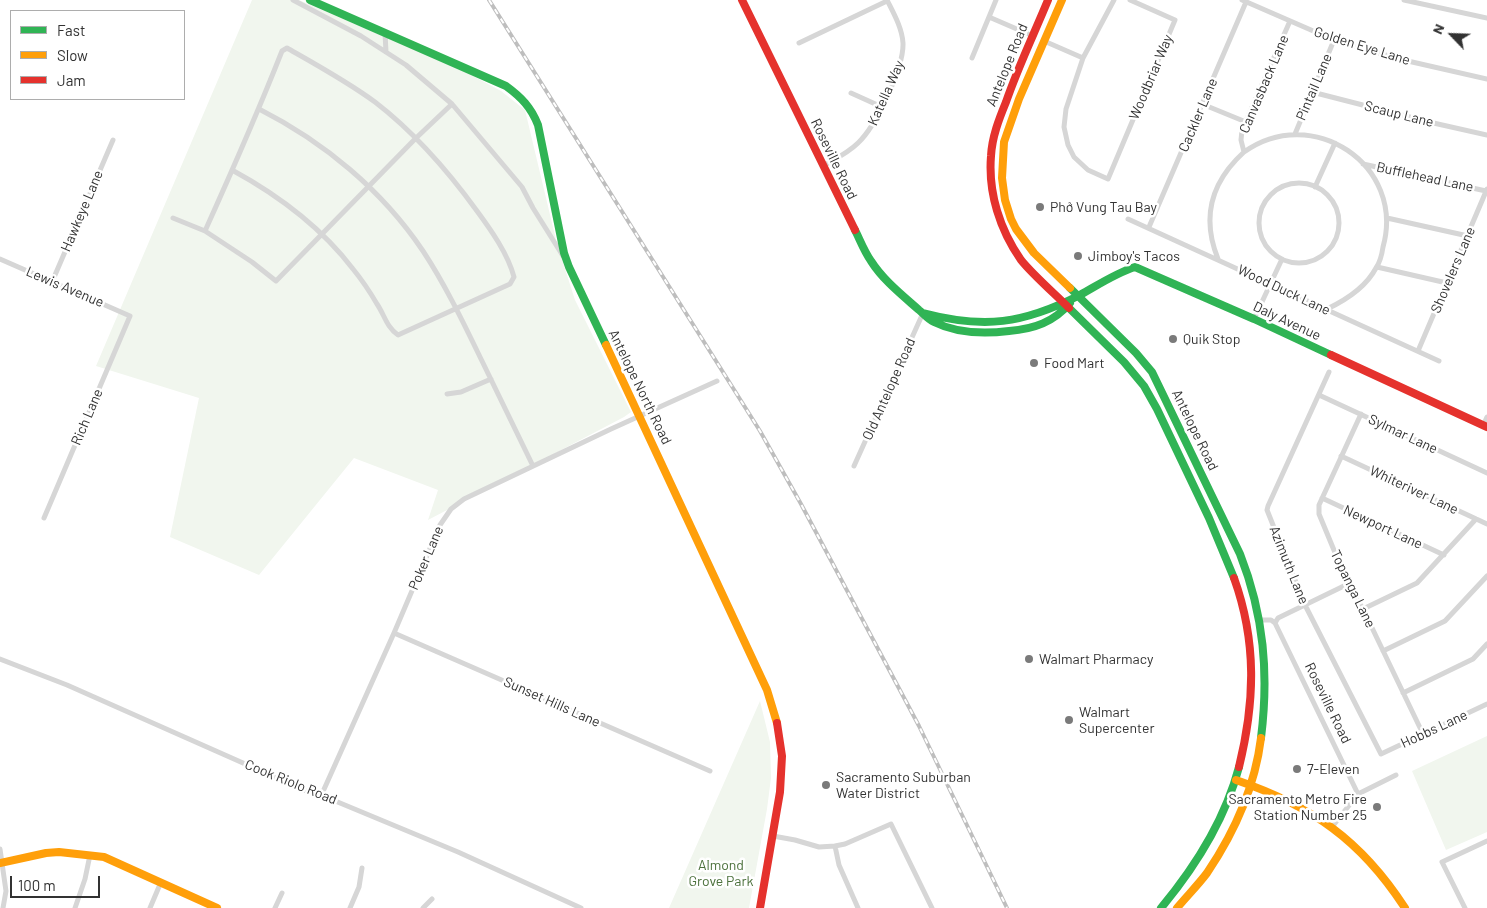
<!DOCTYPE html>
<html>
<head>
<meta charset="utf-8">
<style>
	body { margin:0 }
	#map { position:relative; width:1487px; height:908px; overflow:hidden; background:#fff; font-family:Barlow,sans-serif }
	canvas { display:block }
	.legend { position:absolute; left:10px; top:10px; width:175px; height:90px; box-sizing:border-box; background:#fff; border:1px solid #adadad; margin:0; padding:6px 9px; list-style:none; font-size:15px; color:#323232 }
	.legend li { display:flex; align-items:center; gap:10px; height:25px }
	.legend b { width:25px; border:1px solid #adadad }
	.north { position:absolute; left:1427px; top:10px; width:50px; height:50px; -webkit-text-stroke:4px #fff; paint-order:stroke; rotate:294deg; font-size:14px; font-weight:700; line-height:20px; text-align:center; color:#323232 }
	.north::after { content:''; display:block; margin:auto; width:18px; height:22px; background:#323232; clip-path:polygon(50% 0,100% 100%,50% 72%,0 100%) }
	.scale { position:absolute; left:10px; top:876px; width:90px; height:22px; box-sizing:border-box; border:2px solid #323232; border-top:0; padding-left:6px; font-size:15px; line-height:18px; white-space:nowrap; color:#323232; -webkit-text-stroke:4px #fff; paint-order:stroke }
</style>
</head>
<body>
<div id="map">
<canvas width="1487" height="908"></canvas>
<ul class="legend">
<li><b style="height:6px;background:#30b455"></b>Fast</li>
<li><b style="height:6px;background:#ff9f0a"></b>Slow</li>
<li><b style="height:6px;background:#e5322d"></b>Jam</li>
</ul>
<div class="north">N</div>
<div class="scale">100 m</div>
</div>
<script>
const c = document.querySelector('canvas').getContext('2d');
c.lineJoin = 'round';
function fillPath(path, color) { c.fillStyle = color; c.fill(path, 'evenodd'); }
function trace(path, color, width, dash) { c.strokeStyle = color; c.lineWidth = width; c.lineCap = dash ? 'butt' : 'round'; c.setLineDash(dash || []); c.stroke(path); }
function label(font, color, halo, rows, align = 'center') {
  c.font = font + ' Barlow,sans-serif'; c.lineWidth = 5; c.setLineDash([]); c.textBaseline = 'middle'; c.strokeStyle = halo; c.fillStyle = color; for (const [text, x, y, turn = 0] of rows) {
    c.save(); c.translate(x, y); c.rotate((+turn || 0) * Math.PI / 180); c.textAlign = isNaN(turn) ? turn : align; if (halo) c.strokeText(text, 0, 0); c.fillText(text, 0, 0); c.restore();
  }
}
fillPath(new Path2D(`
	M252,0h47l165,71 37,20 24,19 32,134 18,56 56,112 -7,5 -196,103 10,-30 -84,-32 -95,117 -89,-38 29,-139 -103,-32z
	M760,701l10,41 1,36 -4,31 -18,99h-80z
	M1487,736v96l-41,18 -34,-79z`), '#f1f6ee');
trace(new Path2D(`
	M293,0l68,36 45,29 46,39 70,83 11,21 30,48
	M1114,0l-31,58 -17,51 -2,18 4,18 6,12 14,13 20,9 67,-159 -45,-20
	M1242,0l92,40 65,19 88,20
	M1404,0l83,18
	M989,17l44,19
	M385,33l1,19
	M1044,41l39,17
	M799,43l88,-42
	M972,58l24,-58
	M1312,92l117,30 58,13
	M851,93l31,14
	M1202,104l44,18
	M259,109c65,33 123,81 164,142 23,35 41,73 59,110 17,35 34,70 51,105
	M1295,134l39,-94
	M1244,152c68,-49 162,13 139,95 -1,7 -3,15 -7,21 -10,19 -30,32 -49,41
	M1363,164l123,27
	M823,166c12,-7 25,-13 35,-23 18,-17 46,-76 45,-100 -1,-15 -9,-29 -16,-43
	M1259 223a40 40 0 1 1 80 0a40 40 0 1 1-80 0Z
	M1315,187l20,-44
	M173,218l32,13 47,31 24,19 139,-142 37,-35
	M1387,218l81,18
	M1128,219l311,142
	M1149,227l97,-225
	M205,231c27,-60 53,-119 77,-180l5,-3c30,17 61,34 88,54 39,30 73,69 102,109 14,19 31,43 37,66l-4,7 -112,51c-11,-7 -14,-21 -21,-31 -7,-12 -15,-24 -24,-35 -32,-42 -75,-74 -121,-99
	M0,259l130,57 -86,202
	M1218,259c-17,-42 -7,-77 26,-107l-3,-12 1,-10 48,-109
	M1377,267l70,16
	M52,282l61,-142
	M1254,319l28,-60
	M1418,351l69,-162
	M1329,372l-61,134 -1,4 38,95 76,149 106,-50
	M447,394l14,-2 30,-13
	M1319,395l168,78
	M1361,414l-42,91v9l29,70 15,25 60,125
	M1483,426l4,-9
	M1341,456l146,68
	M854,466l69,-153
	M1322,498l122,57
	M1363,609l54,-26 59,-64
	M1260,620h11l4,3
	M1275,623l83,171
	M1275,623l3,-5 70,-34
	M394,633l316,138
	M1383,651l62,-30 42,-45
	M0,659l67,26 246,109 15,4 130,54 123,56
	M1403,693l70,-34 14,-15
	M321,796l73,-163 46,-108 11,-16 13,-10 147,-70 106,-48
	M1332,827l26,-33 38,-19
	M773,836l22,4 24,7 16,-1 10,-2 46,-20 41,84
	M835,846l4,19 19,43
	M0,849l6,42 -3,17
	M75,908l10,-29 5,-24
	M150,908l11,-26
	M275,908l7,-15
	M350,908l9,-21 3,-19
	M423,908l9,-9
	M1465,908l-23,-46 45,-21`), '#d6d6d6', 5);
trace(new Path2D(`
	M310,0l196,86c15,11 25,21 32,39l26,128 5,14 37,78
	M855,230c5,10 9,21 16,31 12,19 31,34 48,49 5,4 9,9 15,12 22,11 51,12 75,9 25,-2 45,-9 61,-28
	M1070,288l66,65 16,19 88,182c24,61 29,120 21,184
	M1069,308l55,54 20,24 13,23 52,109 25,60
	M923,313c61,16 100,11 157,-18 18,-10 36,-22 55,-28l119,52 77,36
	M1161,908c35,-42 64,-88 78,-141`), '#30b455', 8);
trace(new Path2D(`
	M1062,0l-43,99 -15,43 -2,36 3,22 6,19 5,10 18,24 36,35
	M606,345l161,345 10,33
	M1236,780c76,26 125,60 169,128
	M0,863l46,-10 13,-1 45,5 113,51
	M1177,908c10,-12 21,-23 30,-35 27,-40 48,-87 54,-135`), '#ff9f0a', 8);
trace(new Path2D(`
	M742,0l113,230
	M1048,0c-14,34 -30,67 -42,102 -7,17 -14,35 -15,54 -3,37 9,74 30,104 12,15 34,34 48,48
	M1331,355l156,72
	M1234,578c23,64 21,124 5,189
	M760,908l20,-116 2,-36 -5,-33`), '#e5322d', 8);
const rail = new Path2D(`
	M489,0l271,431 41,73 118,222 88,182`);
trace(rail, '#bebebe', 4);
trace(rail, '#fff', 2, [5.5]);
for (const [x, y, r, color] of [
	[1040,207,5,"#7a7a7a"],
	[1078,256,5,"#7a7a7a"],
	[1173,339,5,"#7a7a7a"],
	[1034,363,5,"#7a7a7a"],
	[1029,659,5,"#7a7a7a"],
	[1069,720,5,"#7a7a7a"],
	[1297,769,5,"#7a7a7a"],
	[826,785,5,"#7a7a7a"],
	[1377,807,5,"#7a7a7a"]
]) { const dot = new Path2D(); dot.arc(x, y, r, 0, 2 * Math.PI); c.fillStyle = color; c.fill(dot); trace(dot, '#fff', 2); }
label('14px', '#323232', '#fff', [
	["Golden Eye Lane",1362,46,17],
	["Antelope Road",1007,65,-68],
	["Woodbriar Way",1151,77,-67],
	["Canvasback Lane",1264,84,-67],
	["Pintail Lane",1314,87,-67],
	["Katella Way",886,93,-66],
	["Scaup Lane",1399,114,14],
	["Cackler Lane",1198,115,-67],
	["Roseville Road",834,159,64],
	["Bufflehead Lane",1425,177,12],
	["Hawkeye Lane",82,211,-67],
	["Shovelers Lane",1453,270,-67],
	["Lewis Avenue",65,287,23],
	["Wood Duck Lane",1284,290,25],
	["Daly Avenue",1287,321,25],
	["Antelope North Road",640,387,64],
	["Old Antelope Road",889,389,-66],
	["Rich Lane",87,417,-67],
	["Antelope Road",1195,430,64],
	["Sylmar Lane",1403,434,25],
	["Whiteriver Lane",1414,490,25],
	["Newport Lane",1383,527,25],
	["Poker Lane",426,558,-67],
	["Azimuth Lane",1289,565,68],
	["Topanga Lane",1353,589,64],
	["Sunset Hills Lane",552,702,24],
	["Roseville Road",1328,703,64],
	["Hobbs Lane",1434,729,-25],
	["Cook Riolo Road",291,782,22]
]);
label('14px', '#323232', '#fff', [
	["Phở Vung Tau Bay",1050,207],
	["Jimboy's Tacos",1088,256],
	["Quik Stop",1183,339],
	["Food Mart",1044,363],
	["Walmart Pharmacy",1039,659],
	["Walmart",1079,712],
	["Supercenter",1079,728],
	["7-Eleven",1307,769],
	["Sacramento Suburban",836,777],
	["Water District",836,793],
	["Sacramento Metro Fire",1367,799,"right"],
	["Station Number 25",1367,815,"right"]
], 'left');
label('14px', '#4c713c', '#fff', [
	["Almond",721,865],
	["Grove Park",721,881]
]);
</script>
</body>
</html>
